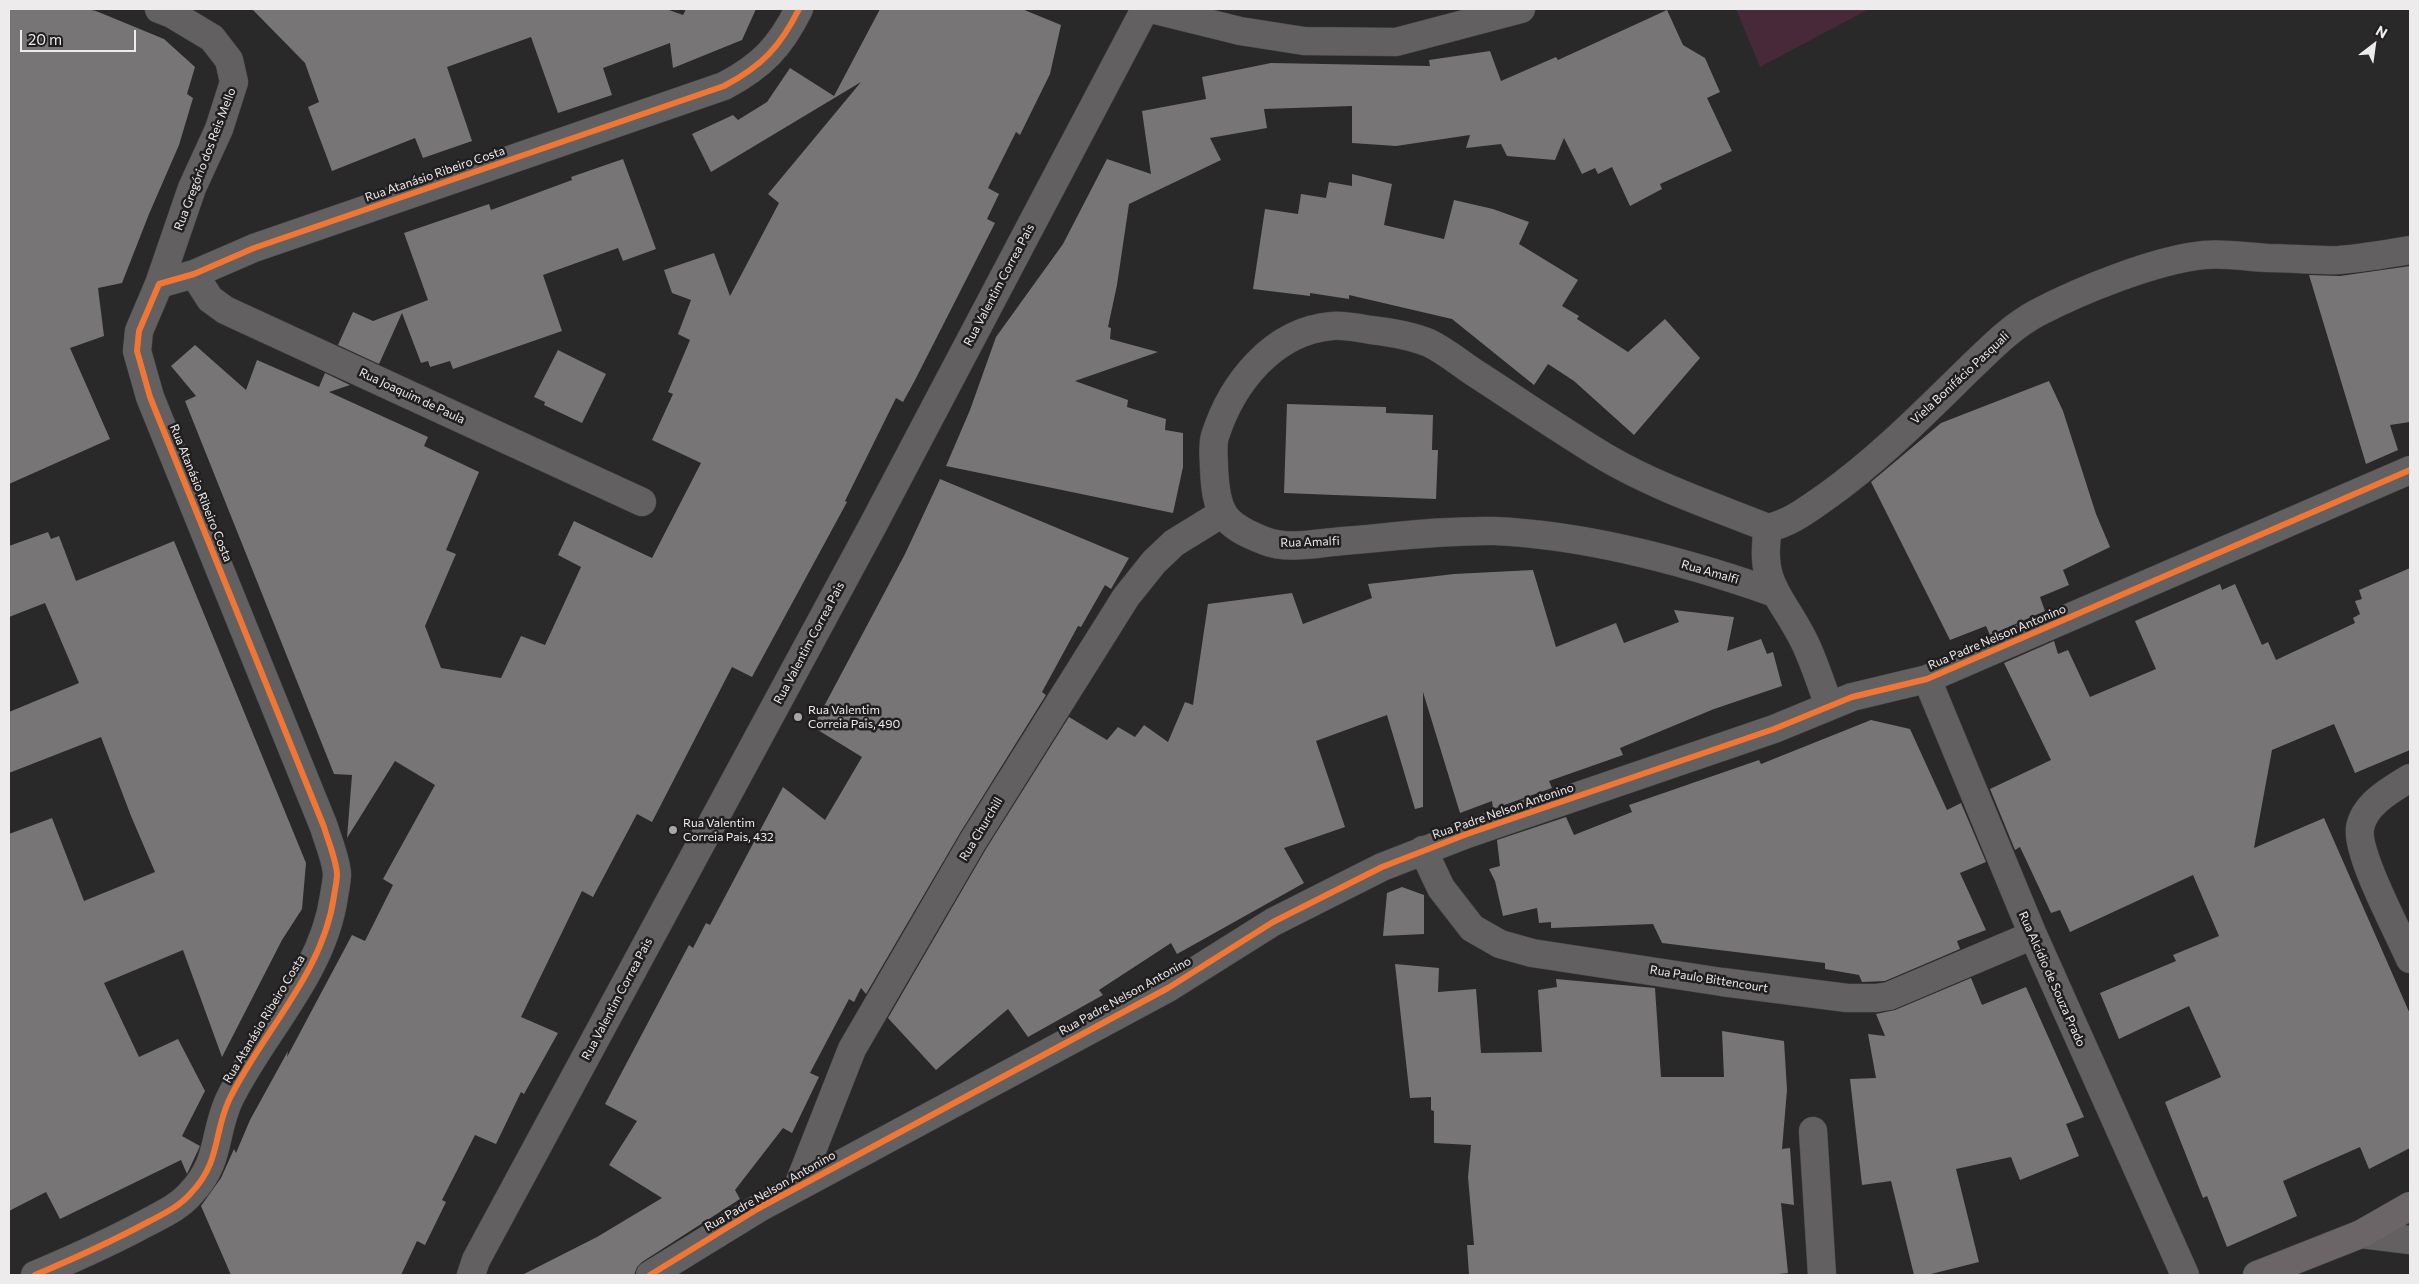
<!DOCTYPE html>
<html>
<head>
<meta charset="utf-8">
<style>
	body { margin:0 }
	#map { position:relative; width:2419px; height:1284px; overflow:hidden; background:#2a2929; font-family:Commissioner,sans-serif }
	canvas { display:block }
	.frame { position:absolute; inset:0; border:10px solid #edebec; pointer-events:none }
	.north { position:absolute; left:2349px; top:20px; width:50px; height:50px; -webkit-text-stroke:4px #211e1f; paint-order:stroke; rotate:30deg; font-size:14px; font-weight:700; line-height:20px; text-align:center; color:#edebec }
	.north::after { content:''; display:block; margin:auto; width:18px; height:22px; background:#edebec; clip-path:polygon(50% 0,100% 100%,50% 72%,0 100%) }
	.scale { position:absolute; left:20px; top:30px; width:116px; height:22px; box-sizing:border-box; border:2px solid #edebec; border-top:0; padding-left:6px; font-size:15px; line-height:18px; white-space:nowrap; color:#edebec; -webkit-text-stroke:4px #211e1f; paint-order:stroke }
</style>
</head>
<body>
<div id="map">
<canvas width="2419" height="1284"></canvas>
<div class="frame"></div>
<div class="north">N</div>
<div class="scale">20 m</div>
</div>
<script>
const c = document.querySelector('canvas').getContext('2d');
c.lineJoin = 'round';
function fillPath(path, color) { c.fillStyle = color; c.fill(path, 'evenodd'); }
function trace(path, color, width, dash) { c.strokeStyle = color; c.lineWidth = width; c.lineCap = dash ? 'butt' : 'round'; c.setLineDash(dash || []); c.stroke(path); }
function label(font, color, halo, rows, align = 'center') {
  c.font = font + ' Commissioner,sans-serif'; c.lineWidth = 5; c.setLineDash([]); c.textBaseline = 'middle'; c.strokeStyle = halo; c.fillStyle = color; for (const [text, x, y, turn = 0] of rows) {
    c.save(); c.translate(x, y); c.rotate((+turn || 0) * Math.PI / 180); c.textAlign = isNaN(turn) ? turn : align; if (halo) c.strokeText(text, 0, 0); c.fillText(text, 0, 0); c.restore();
  }
}
fillPath(new Path2D(`
	M1736,9h133l-109,58z`), '#482939');
fillPath(new Path2D(`
	M9,9h78l9,2 68,28 31,28 -8,27 6,4 -14,47 -30,69 -27,69 -24,5 6,48 -34,12 40,91 -101,45z
	M252,9h414l17,6 3,-6h70l-14,31 -69,28 -3,-25 -67,25 9,27 -54,18 -27,-76 -84,30 25,74 -49,17 -8,-20 -83,33 -24,-64 11,-5 -14,-39z
	M880,9h142l39,16 -11,49 -30,61 -4,-3 -28,56 11,6 -12,25 8,4 -81,159 -11,20 -7,-4 -51,103 2,1 -95,175 -20,-10 -80,155 -15,-8 -44,83 -11,-6 -61,126 37,16 -34,61 -3,-2 -25,52 -21,-9 -33,65 4,2 -21,43 -8,-4 -16,34h-170l-30,-69 20,-28 13,-29 2,4 14,-33 38,-69 -1,6 65,-122 13,6 28,-56 -10,-6 52,-94 -40,-24 -48,77 5,-63 -18,-1 -149,-373 11,-5 -25,-30 24,-21 51,45 11,-30 62,27 6,-14 25,12 -21,7 99,45 -4,9 55,26 -33,78 10,4 -31,72 16,42 60,10 20,-42 24,9 36,-78 -23,-12 16,-34 78,37 49,-95 -49,-23 21,-46 -5,-2 22,-52 -12,-6 13,-34 -19,-7 -8,-23 50,-17 16,43 49,-93 -11,-9 93,-112 -150,90 -19,-38 41,-19 5,5 29,-18 23,-34 44,28z
	M1667,10l16,35 22,13 15,34 -13,6 25,53 -72,33 2,5 -32,17 -18,-39 -14,7 -3,-6 -13,6 -18,-36 -9,22 -48,-4 -6,-12 -35,4 4,-13 -74,11 -44,-3v-37l-88,3 3,19 -57,10 11,22 -92,44 -12,81 -9,42 3,1 -1,11 48,13 -83,29 53,19 -1,7 39,12 -1,11 18,3v34l-10,46 -227,-47 24,-56 26,-73 67,-93 44,-85 44,15 -9,-63 64,-12 -4,-22 69,-14 159,3 -1,-6 61,-9 11,30 55,-24 2,3z
	M623,159l33,90 -33,12 -5,-13 -75,27 19,56 -109,38 -3,-8 -20,6 -2,-6 -7,2 -19,-50 -23,51 -41,-19 15,-33 20,9 55,-21 -24,-67 85,-29 2,6 81,-30 -1,-3z
	M1352,174l40,10 -8,41 60,14 10,-39 39,9 36,13 -10,22 59,36 -16,26 17,10 -2,3 51,33 37,-33 35,39 -66,77 -60,-54 -26,-17 -14,21 -82,-66 -103,-24v4l-39,-6v3l-57,-7 12,-80 33,5 3,-20 25,4 3,-16 23,4z
	M2410,266v156l-20,3 8,25 -32,14 -57,-189 31,1z
	M558,350l48,24 -24,49 -38,-18 1,-3 -11,-5z
	M2049,381l14,30 33,103 14,33 -47,23 6,15 -29,12 5,14 -55,24 -4,-9 -36,14 -79,-158 70,-59z
	M1287,404l99,3v6l47,2 -1,35h6l-2,49 -152,-6z
	M940,479l189,79 -18,31 -6,-4 -24,42 -3,-1 -36,66 4,3 -86,138 -94,161 -5,-6 -7,14 -5,-3 -39,74 9,4 -27,56 -9,-5 -48,62 5,9 -98,63 -5,5 -3,8h-112l75,-38 65,-39 -53,-33 28,-44 -32,-17 84,-159 4,3 13,-25 4,2 73,-138 42,33 37,-63 -49,-30 92,-173z
	M48,532l3,7 8,-3 17,45 98,-40 132,322 -4,46 -20,31 -60,117 -39,-107 -79,33 35,74 39,-18 27,52 -23,45 18,10 -13,28 -6,-14 -121,59 -14,-27 -37,19v-377l43,-16 32,83 71,-29 -24,-56 -30,-79 -92,36v-61l70,-29 -34,-80 -36,14v-71z
	M2410,568v182l-55,23 -21,-49 -62,26 -18,98 70,-30 86,196v134l-41,21 -9,-22 -77,34 14,35 -70,31 -20,-51 -4,2 -38,-96 56,-25 -32,-71 -70,33 -19,-46 76,-32 -3,-6 46,-19 -26,-61 -123,57 -10,-22 -9,3 -31,-66 -5,3 -25,-61 61,-29 -47,-97 50,-22 4,13 10,-4 22,47 66,-28 -21,-48 85,-37 2,6 13,-6 27,61 6,-3 8,18 79,-37 -2,-5 7,-4 -5,-13 7,-2 -3,-9z
	M1533,570l23,77 60,-24 8,20 55,-21 -5,-12 60,7 -7,34 34,-12 6,15 6,-2 9,34 -68,23 -94,39 3,7 -74,26 3,7 -59,21 -1,-8 -32,12 -37,-121v115l-8,2 -28,-94 -71,26 29,86 -61,21 20,35 -127,71 -6,-11 -72,47 4,5 -75,42 -20,-28 -72,61 -48,-52 98,-169 83,-132 38,23 11,-13 17,10 9,-12 24,17 17,-40 8,3 15,-101 84,-11 11,31 69,-26 -4,-14 86,-10z
	M1871,720l39,9 37,81 14,-7 25,59 -26,11 26,57 -29,11 3,8 -75,32 -23,1 -3,-7 -34,-6v-6l-163,-20 -9,-19 -102,4v-6l-12,1 -2,-15 -34,8 -8,-35 -6,-12 11,-3 -3,-26 69,-23 8,18 58,-23 -3,-7 130,-45 2,4z
	M1402,887l22,8v39l-41,2 4,-43z
	M1395,964l44,4 -1,24 38,-3 5,64 61,-1 -4,-62 19,-3 -1,-8 99,9 6,89h63l-2,-46 62,10 3,49 -5,59 8,-1 4,57 -13,-2 7,70 -18,2h-301l-2,-30h7l-6,-68 3,-32 -37,-2v-32l-3,-1v-13l-21,1z
	M1971,978l11,27 44,-18 58,130 -18,7 13,32 -59,24 -9,-23 -55,12 23,93 -52,13h-13l-23,-94 -29,4 -12,-106 26,-1 -8,-44 17,2 -9,-22 19,-4z`), '#777576');
const minor = new Path2D(`
	M159,9l13,5 40,24 17,22 5,22 -15,47 -27,59 -33,96
	M1151,9l89,22 64,10 92,1 125,-33
	M194,274l16,25 15,11 417,192
	M1768,528c-55,-22 -112,-41 -163,-71 -43,-26 -84,-54 -127,-82 -16,-10 -32,-24 -49,-32 -17,-7 -40,-11 -58,-13 -12,-2 -27,-5 -39,-4 -59,5 -100,57 -117,110 -3,10 -1,22 -1,32 2,45 9,57 51,73 22,9 54,2 78,0 50,-4 101,-11 151,-10 93,4 193,31 281,62
	M1768,528c23,-5 40,-19 59,-32 52,-37 98,-84 143,-128 21,-20 41,-41 67,-55 44,-23 118,-53 167,-58 22,-2 42,2 64,3 23,0 48,3 71,2 24,-2 48,-6 71,-10
	M1768,528c-10,59 15,68 38,117 9,20 16,41 23,61
	M1927,679l106,256 152,340
	M2410,778c-18,11 -46,26 -50,50 -4,26 38,103 50,131
	M1423,850l18,38 31,40 28,16 32,9 190,29 125,16h29l13,-2 144,-61
	M1813,1131l9,144
	M798,1186l54,-137 121,-208 153,-244 28,-35 20,-19 47,-29
	M2361,1234l49,6
	M35,1275c38,-16 76,-33 113,-53 15,-8 31,-15 43,-29 30,-32 22,-58 38,-93 33,-68 94,-126 105,-204 1,-7 3,-15 3,-22 -1,-15 -9,-33 -13,-47l-174,-430 -13,-46 2,-20 20,-47 35,-10 60,-26 470,-162c38,-20 56,-39 75,-77
	M471,1275l5,-15 396,-733 273,-518
	M650,1275l109,-67 409,-220 105,-66 109,-55 85,-33 307,-105 78,-32 75,-18 483,-209`);
const major = new Path2D(`
	M2257,1275l104,-41 49,-28`);
trace(minor, '#474546', 29);
trace(major, '#474546', 29);
trace(minor, '#626061', 28);
trace(major, '#6b6568', 28);
trace(new Path2D(`
	M35,1275c38,-16 76,-33 113,-53 15,-8 31,-15 43,-29 30,-32 22,-58 38,-93 33,-68 94,-126 105,-204 1,-7 3,-15 3,-22 -1,-15 -9,-33 -13,-47l-174,-430 -13,-46 2,-20 20,-47 35,-10 60,-26 470,-162c38,-20 56,-39 75,-77
	M650,1275l109,-67 409,-220 105,-66 109,-55 85,-33 307,-105 78,-32 75,-18 483,-209`), '#f07635', 6);
for (const [x, y, r, color] of [
	[798,717,5,"#a9a7a8"],
	[673,830,5,"#a9a7a8"]
]) { const dot = new Path2D(); dot.arc(x, y, r, 0, 2 * Math.PI); c.fillStyle = color; c.fill(dot); trace(dot, '#211e1f', 2); }
label('12px', '#edebec', '#211e1f', [
	["Rua Gregório dos Reis Mello",205,159,-69],
	["Rua Atanásio Ribeiro Costa",435,174,-19],
	["Rua Valentim Correa Pais",999,285,-62],
	["Viela Bonifácio Pasquali",1960,378,-43],
	["Rua Joaquim de Paula",412,396,25],
	["Rua Atanásio Ribeiro Costa",201,493,68],
	["Rua Amalfi",1310,542,-2],
	["Rua Amalfi",1710,572,16],
	["Rua Padre Nelson Antonino",1997,637,-23],
	["Rua Valentim Correa Pais",809,643,-62],
	["Rua Padre Nelson Antonino",1503,811,-19],
	["Rua Churchill",981,829,-59],
	["Rua Paulo Bittencourt",1709,979,9],
	["Rua Alcídio de Souza Prado",2052,979,66],
	["Rua Padre Nelson Antonino",1125,996,-29],
	["Rua Valentim Correa Pais",617,999,-62],
	["Rua Atanásio Ribeiro Costa",264,1019,-59],
	["Rua Padre Nelson Antonino",770,1191,-30]
]);
label('12px', '#edebec', '#211e1f', [
	["Rua Valentim",808,710],
	["Correia Pais, 490",808,724],
	["Rua Valentim",683,823],
	["Correia Pais, 432",683,837]
], 'left');
</script>
</body>
</html>
